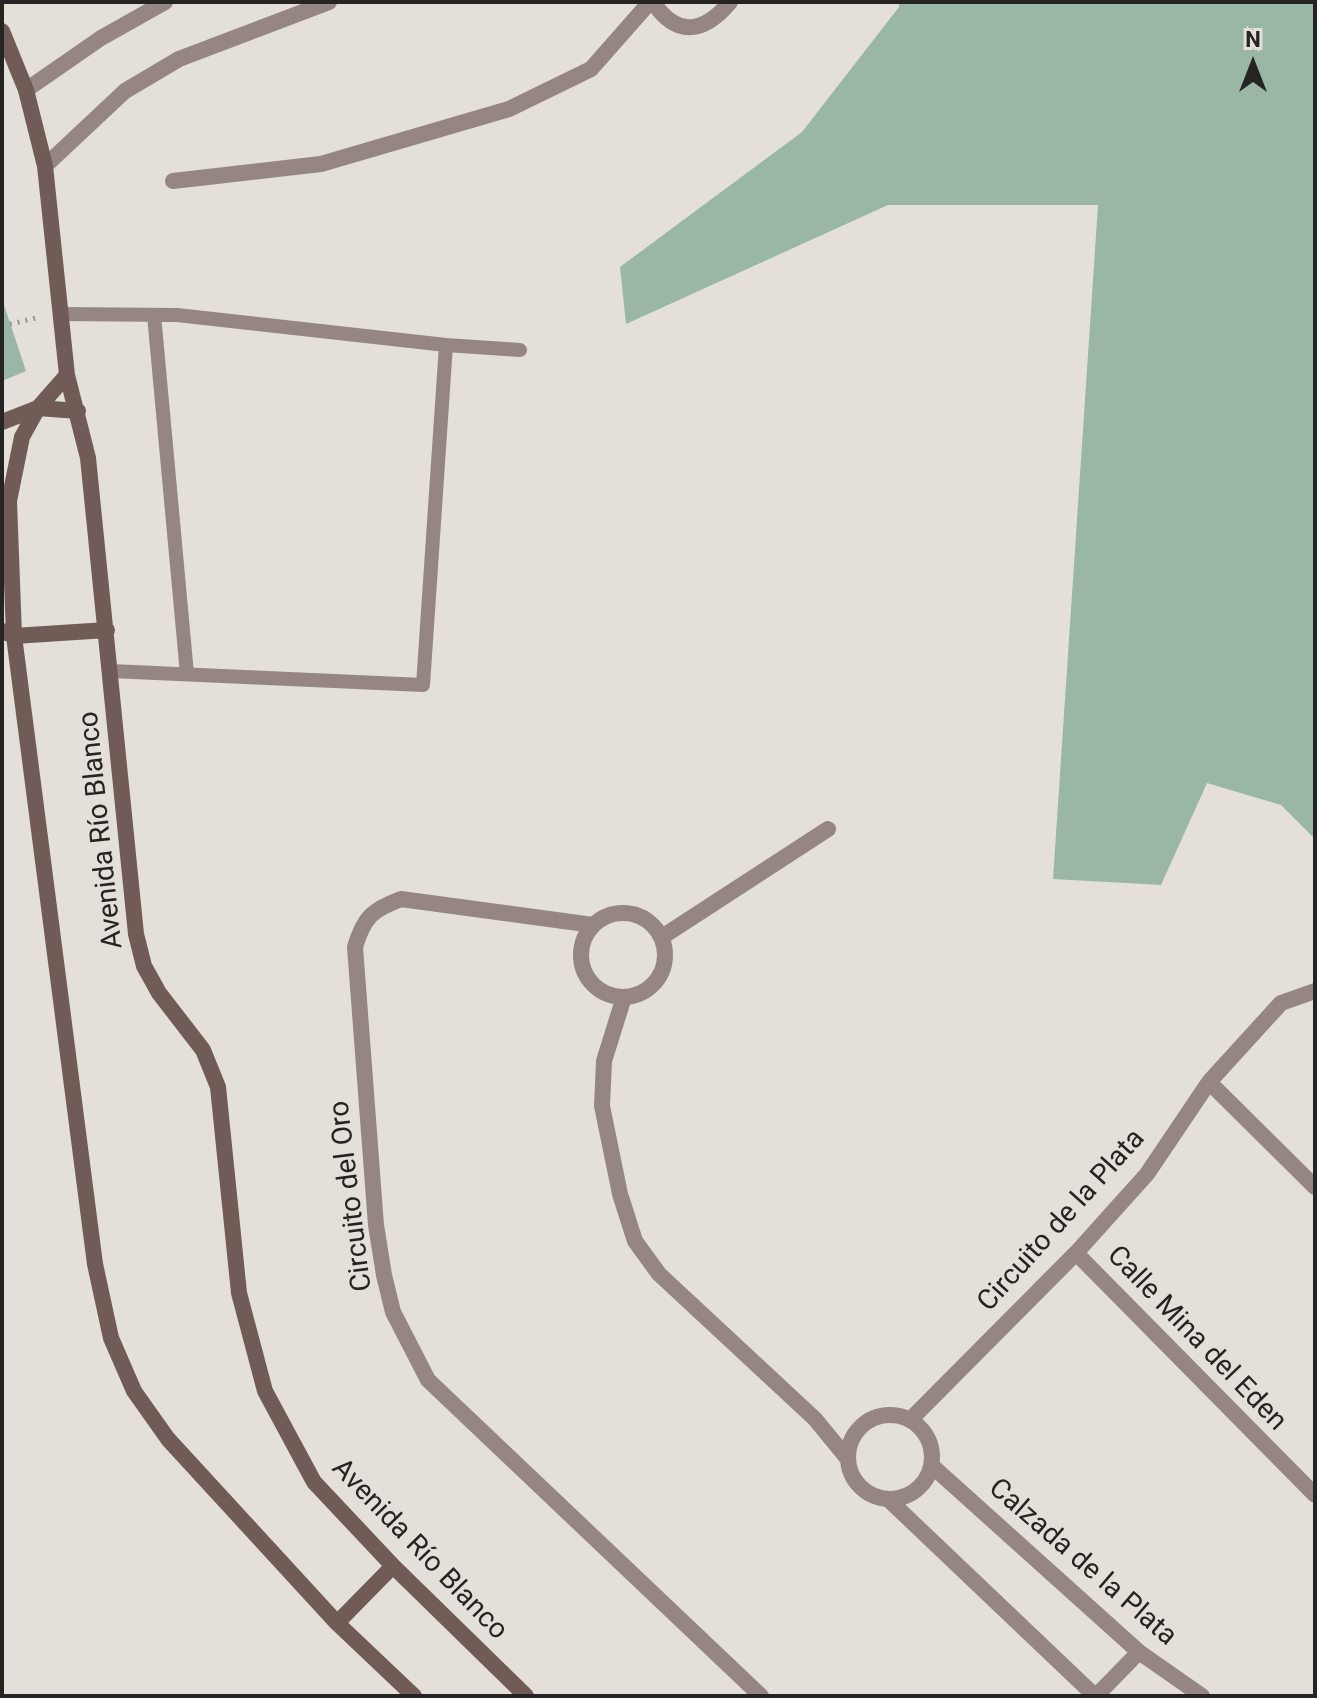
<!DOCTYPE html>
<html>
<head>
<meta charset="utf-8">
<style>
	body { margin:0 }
	#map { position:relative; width:1317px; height:1698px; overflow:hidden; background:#e4dfd9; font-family:Roboto,sans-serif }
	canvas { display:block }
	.frame { position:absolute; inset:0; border:4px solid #262422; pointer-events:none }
	.north { position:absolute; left:1213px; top:24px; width:80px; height:80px; -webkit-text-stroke:6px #e4dfd9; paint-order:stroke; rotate:0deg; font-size:22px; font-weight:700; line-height:32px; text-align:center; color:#262422 }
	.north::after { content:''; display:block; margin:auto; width:28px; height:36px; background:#262422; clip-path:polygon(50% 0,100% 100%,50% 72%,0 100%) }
</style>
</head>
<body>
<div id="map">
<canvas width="1317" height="1698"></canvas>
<div class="frame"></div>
<div class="north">N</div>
</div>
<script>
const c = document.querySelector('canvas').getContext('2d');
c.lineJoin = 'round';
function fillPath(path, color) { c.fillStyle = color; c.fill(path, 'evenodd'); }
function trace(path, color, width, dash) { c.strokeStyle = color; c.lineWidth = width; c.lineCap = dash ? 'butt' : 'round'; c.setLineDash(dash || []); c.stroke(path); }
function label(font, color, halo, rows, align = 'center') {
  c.font = font + ' Roboto,sans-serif'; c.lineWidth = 6; c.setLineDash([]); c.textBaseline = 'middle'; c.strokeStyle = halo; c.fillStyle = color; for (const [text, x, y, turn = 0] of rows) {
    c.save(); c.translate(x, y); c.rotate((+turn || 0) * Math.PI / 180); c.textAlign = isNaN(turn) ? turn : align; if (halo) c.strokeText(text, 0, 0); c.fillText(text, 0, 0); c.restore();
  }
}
fillPath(new Path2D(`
	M899,2h416v837l-34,-34 -74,-22 -46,102 -108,-6 45,-674h-210l-262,119 -6,-57 182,-135 97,-125z
	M2,299l24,72 -24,10z`), '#99b7a4');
trace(new Path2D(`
	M2,326l34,-8`), '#999590', 5, [2, 6]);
trace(new Path2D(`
	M60,314l117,1 269,30 -23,340 -312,-14
	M154,315l33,359
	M446,345l74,5`), '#958683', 14);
trace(new Path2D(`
	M653,2c24,36 51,31 77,0
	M26,90l75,-52 64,-36
	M45,166l80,-75 54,-32 150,-57
	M173,181l148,-17 188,-55 82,-40 59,-67
	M581 955a42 42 0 1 1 84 0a42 42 0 1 1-84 0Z
	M593,925l-192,-26c-29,11 -37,18 -46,48l21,278 8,50 9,37 35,68 333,316
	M662,937l166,-108
	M624,997l-20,64 -2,45 18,88 15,47 24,33 156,145 32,39
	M1209,1082l106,105
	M1076,1253l239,242
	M848 1457a42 42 0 1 1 84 0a42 42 0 1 1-84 0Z
	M910,1420l166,-167 71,-79 62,-92 72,-79 34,-12
	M931,1465l208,187 63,44
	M889,1500l206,196
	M1096,1696l43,-44`), '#958683', 16);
trace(new Path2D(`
	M2,31l24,59 19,76 22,209 21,83 48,476 8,32 15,27 44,57 15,37 21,206 26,98 49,91 79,84 133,130
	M67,375l-29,33 -16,29 -13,64 5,135 81,628 16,74 23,53 34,48 169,184 77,73
	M2,422l36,-14 40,3
	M2,631l12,5 93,-6
	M337,1623l56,-57`), '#705b57', 16);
label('28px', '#262422', '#e4dfd9', [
	["Avenida Río Blanco",102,830,-96],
	["Circuito del Oro",352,1196,-97],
	["Circuito de la Plata",1062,1221,-48],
	["Calle Mina del Eden",1196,1339,46],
	["Avenida Río Blanco",419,1550,46],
	["Calzada de la Plata",1082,1563,41]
]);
</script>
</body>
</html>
